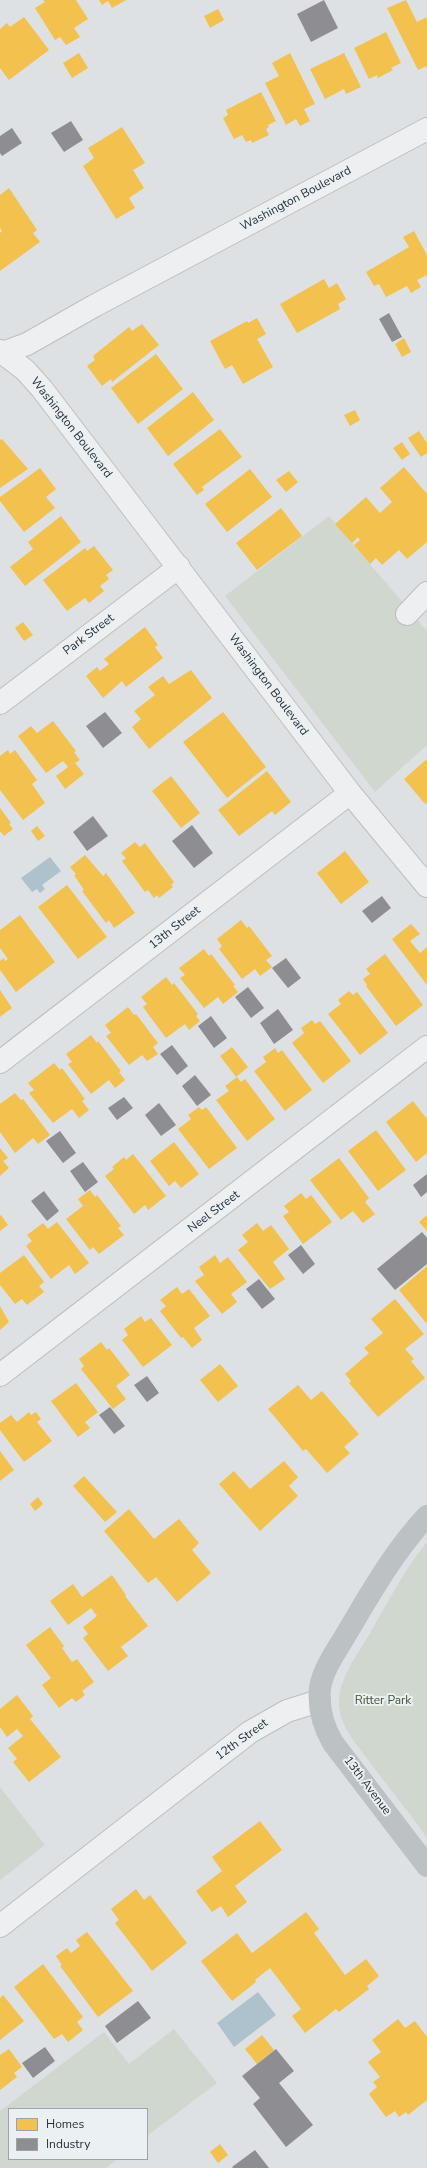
<!DOCTYPE html>
<html>
<head>
<meta charset="utf-8">
<style>
	body { margin:0 }
	#map { position:relative; width:427px; height:2168px; overflow:hidden; background:#dee1e3; font-family:"Nunito Sans",sans-serif }
	canvas { display:block }
	.legend { position:absolute; left:8px; top:2108px; width:140px; height:52px; box-sizing:border-box; background:#ebf0f3; border:1px solid #9da4a9; margin:0; padding:5px 7px; list-style:none; font-size:12px; color:#27313a }
	.legend li { display:flex; align-items:center; gap:8px; height:20px }
	.legend b { width:20px; border:1px solid #9da4a9 }
</style>
</head>
<body>
<div id="map">
<canvas width="427" height="2168"></canvas>
<ul class="legend">
<li><b style="height:11px;background:#f2c14e"></b>Homes</li>
<li><b style="height:11px;background:#8d8d92"></b>Industry</li>
</ul>
</div>
<script>
const c = document.querySelector('canvas').getContext('2d');
c.lineJoin = 'round';
function fillPath(path, color) { c.fillStyle = color; c.fill(path, 'evenodd'); }
function trace(path, color, width, dash) { c.strokeStyle = color; c.lineWidth = width; c.lineCap = dash ? 'butt' : 'round'; c.setLineDash(dash || []); c.stroke(path); }
function label(font, color, halo, rows, align = 'center') {
  c.font = font + ' "Nunito Sans",sans-serif'; c.lineWidth = 4; c.setLineDash([]); c.textBaseline = 'middle'; c.strokeStyle = halo; c.fillStyle = color; for (const [text, x, y, turn = 0] of rows) {
    c.save(); c.translate(x, y); c.rotate((+turn || 0) * Math.PI / 180); c.textAlign = isNaN(turn) ? turn : align; if (halo) c.strokeText(text, 0, 0); c.fillText(text, 0, 0); c.restore();
  }
}
fillPath(new Path2D(`
	M329,516l98,115v114l-52,47 -150,-196z
	M427,1542v295l-72,-94c-8,-12 -17,-26 -16,-42 1,-25 19,-47 31,-68 18,-31 34,-63 57,-91z
	M0,1787l45,58 -45,35z
	M174,2029l43,54 -70,53v-27h-138v50h108l-11,9h-106v-57l104,-79 25,32z`), '#d0d7cf');
fillPath(new Path2D(`
	M50,857l11,14 -19,14 3,4 -5,4 -3,-4 -5,3 -11,-14z
	M258,1992l18,23 -42,32 -17,-24z`), '#aec2cd');
fillPath(new Path2D(`
	M43,0h33l12,19 -14,9 6,9 -14,8 -6,-8 -5,3 -20,-32 10,-6z
	M99,0h27l-14,8 -4,-7 -6,4z
	M406,0l11,22 10,-5v49l-9,4 -31,-62z
	M218,9l6,11 -14,8 -6,-12z
	M24,17l25,33 -40,30 -9,-12v-39l7,-6 3,4z
	M386,32l15,31 -10,5 2,2 -15,8 -1,-3 -8,4 -15,-31z
	M79,53l9,15 -16,10 -9,-15z
	M290,53l25,51 -11,5 6,12 -10,5 -4,-7 -10,6 -21,-42 14,-7 -7,-13z
	M344,53l17,34 -15,7 -2,-5 -19,10 -15,-30z
	M261,92l15,29 -8,4 1,2 -3,2 3,6 -17,8 -1,-3 -5,2 -4,-7 -8,4 -11,-21 5,-3 -2,-5z
	M122,127l23,36 -12,7 11,18 -15,10 6,10 -19,11 -33,-53 11,-8 -6,-10z
	M9,188l28,42 -4,3 7,9 -40,29v-38l2,-2 -2,-3v-33z
	M414,231l13,24v20l-10,5 4,7 -10,6 -4,-7 -21,11 -7,-13 -5,2 -8,-14 43,-25 -6,-10z
	M324,279l5,9 8,-5 9,16 -8,5 2,5 -43,24 -17,-29z
	M257,318l9,16 -9,5 16,28 -30,17 -11,-19 -7,4 -15,-28 37,-20 1,2z
	M142,324l17,21 -47,37 -1,-3 -9,7 -15,-20 8,-6 -2,-4 36,-29 3,4z
	M404,338l7,14 -9,5 -7,-13z
	M156,354l27,35 -45,35 -27,-36z
	M193,392l21,28 -46,36 -21,-28z
	M355,410l5,10 -10,6 -6,-11z
	M220,429l22,28 -40,30 2,3 -7,5 -24,-31z
	M419,431l8,12v10l-6,4 -13,-19z
	M2,439l26,30 -28,19v-48z
	M402,442l8,12 -8,6 -9,-12z
	M404,467l23,27v48l-20,17 -8,-9 -17,15 -6,-7 -6,6 -16,-19 6,-5 -2,-3 -6,6 -17,-19 31,-27 14,16 12,-11 -12,-14z
	M40,468l16,21 -10,8 9,11 -31,24 -24,-31v-4z
	M250,469l22,28 -45,35 -22,-28z
	M289,471l9,11 -12,10 -10,-12z
	M281,508l21,28 -45,34 -21,-27z
	M61,516l20,26 -56,44 -15,-19 23,-18 -5,-7z
	M94,546l19,24 -7,5 3,4 -9,7 4,5 -15,12 -4,-5 -18,13 -24,-31 42,-32 2,3z
	M23,622l10,13 -9,6 -9,-13z
	M145,627l13,18 -3,2 8,11 -37,29 -4,-6 -19,17 -17,-22 11,-9 3,4 9,-7 -5,-5z
	M191,670l21,28 -63,51 -17,-22 9,-8 -7,-8 21,-16 -7,-8 15,-11 6,8z
	M223,712l43,55 -39,31 -44,-56z
	M53,721l23,30 -2,1 6,8 -5,3 9,11 -19,15 -9,-13 12,-9 -5,-6 -17,12 -28,-37 13,-10 6,7z
	M8,750l2,4 5,-4 22,30 -5,4 13,19 -22,17 -23,-30v-34z
	M427,759v43l-2,2 -21,-25z
	M267,771l24,31 -16,13 -3,-4 -33,25 -21,-26z
	M171,776l29,37 -19,15 -29,-37z
	M0,808l11,15 -2,1 4,5 -9,7 -4,-5z
	M37,826l8,10 -7,5 -7,-10z
	M135,842l5,5 5,-4 29,39 -3,3 2,2 -14,11 -2,-3 -3,3 -6,-8 -3,2 -23,-31 4,-3 -5,-5z
	M345,851l24,31 -28,22 -24,-31z
	M85,855l18,21 3,-3 29,40 -21,15 -5,-8 -3,3 -24,-32 2,-1 -10,-15 2,-1 -6,-7z
	M67,885l40,52 -29,22 -40,-52z
	M20,915l35,47 -39,30 -16,-22v-9l4,-3 1,3 3,-2 -8,-11v-18z
	M241,920l6,8 2,-2 23,30 -6,4 6,7 -12,9 -5,-7 -13,10 -23,-30 3,-3 -5,-7z
	M411,924l9,10 -10,7 10,12 7,-6v38l-35,-46z
	M204,949l5,7 2,-2 24,31 -2,1 5,6 -15,12 -5,-7 -14,11 -24,-30 5,-3 -6,-7z
	M385,954l38,51 -27,21 -30,-40 1,-1 -4,-6 7,-5 -4,-5z
	M166,977l6,8 2,-2 24,31 -2,2 4,5 -11,9 -4,-6 -19,14 -23,-31 4,-3 -6,-7z
	M0,990l12,18 -12,9z
	M349,991l4,4 4,-3 31,41 -28,22 -32,-41 13,-10 -3,-4z
	M128,1007l6,8 2,-1 22,29 -5,4 5,7 -11,7 -5,-6 -13,10 -23,-29 5,-3 -6,-8z
	M312,1020l3,4 5,-3 31,40 -28,22 -31,-40 12,-10 -3,-5z
	M91,1035l6,8 1,-2 23,30 -2,1 6,8 -10,8 -6,-8 -18,14 -23,-30 4,-2 -6,-8z
	M232,1047l16,20 -12,10 -16,-21z
	M275,1048l3,5 4,-3 30,40 -27,21 -31,-40 12,-9 -3,-5z
	M54,1063l6,7 2,-2 23,31 -3,2 7,9 -10,8 -7,-9 -19,14 -24,-30 5,-3 -6,-7z
	M237,1077l4,5 4,-3 30,40 -28,22 -31,-41 13,-9 -4,-5z
	M15,1093l6,7 2,-1 27,36 -12,9 -5,-6 -18,15 -15,-21v-28z
	M413,1101l14,18v34l-11,9 -30,-40z
	M199,1107l3,3 4,-3 31,41 -28,21 -31,-40 13,-10 -3,-4z
	M376,1130l30,40 -28,21 -30,-40z
	M174,1142l25,32 -18,14 -6,-7 -6,5 -19,-25z
	M0,1148l8,10 -5,3 6,7 -9,8z
	M133,1154l33,42 -18,14 -3,-5 -11,9 -29,-38 9,-7 -2,-2 12,-10 2,3z
	M339,1158l30,40 -4,4 10,12 -12,9 -10,-12 -12,9 -31,-40z
	M90,1190l5,7 2,-2 24,31 -3,2 6,7 -25,19 -6,-7 -3,3 -24,-31 17,-13 -5,-7z
	M301,1193l5,6 5,-4 21,27 -29,22 -20,-28 6,-4 -5,-6z
	M1,1215l7,10 -8,6v-15z
	M427,1215v16l-8,-9z
	M57,1222l32,41 -14,11 -6,-9 -18,14 -25,-33 6,-5 -5,-6 16,-12 5,6z
	M257,1223l6,8 8,-6 18,24 -16,13 12,17 -15,10 -32,-39 10,-8 -6,-7z
	M24,1255l20,27 -5,4 5,6 -17,13 -5,-6 -7,5 -15,-19v-12z
	M215,1255l5,8 8,-6 19,25 -16,12 6,8 -15,12 -27,-33 9,-6 -5,-8z
	M427,1266v58l-28,-34z
	M177,1287l5,7 7,-5 21,27 -16,12 8,12 -10,8 -9,-11 -2,1 -21,-27 6,-5 -6,-6z
	M395,1299l29,35 -19,15 9,10 -3,2 14,17 -47,39 -29,-34 2,-2 -6,-7 24,-21 -5,-5 19,-15 -12,-14z
	M0,1306l9,16 -9,8z
	M141,1316l4,6 6,-4 21,27 -29,22 -21,-27 6,-5 -4,-6z
	M101,1342l6,8 2,-2 21,27 -14,11 10,13 -13,10 -32,-40 3,-3 -5,-7z
	M220,1364l18,22 -20,16 -18,-22z
	M76,1383l22,29 -13,10 5,6 -12,9 -27,-36z
	M298,1385l13,15 11,-9 37,43 -15,13 6,6 -23,20 -21,-24 -3,2 -35,-42z
	M29,1412l2,3 5,-3 5,7 -4,3 15,19 -28,21 -24,-32v-7l11,-8 6,7z
	M0,1451l14,19 -14,11z
	M284,1461l14,16 -9,9 9,10 -38,35 -41,-47 15,-13 16,18z
	M84,1476l33,36 -12,10 -32,-36z
	M38,1497l5,7 -8,7 -5,-7z
	M129,1509l25,30 25,-20 20,24 -7,7 19,23 -34,29 -21,-25 -8,6 -44,-52z
	M112,1575l14,20 -1,1 23,30 -27,21 7,9 -20,15 -25,-33 5,-4 -5,-7 14,-11 -6,-8 -23,17 -18,-24 23,-17 9,13z
	M50,1627l14,19 -2,2 10,14 5,-3 17,23 -12,9 3,4 -9,7 -4,-4 -13,10 -17,-23 9,-7 -25,-33z
	M17,1695l16,21 -3,3 31,38 -32,25 -16,-20 4,-3 -9,-11 15,-12 -6,-7 -10,8 -7,-10v-18z
	M260,1821l22,29 -47,36 12,16 -19,15 -7,-11 -9,6 -16,-21 26,-20 -10,-14z
	M136,1889l8,11 6,-5 37,48 -35,28 -37,-48 4,-3 -8,-11z
	M306,1912l13,17 -5,4 31,42 21,-16 13,17 -12,10 2,3 -30,23 -3,-3 -31,24 -13,-17 9,-7 -31,-41 -15,12 1,2 -24,19 -31,-40 36,-28 15,20z
	M87,1932l46,59 -35,26 -38,-51 2,-1 -6,-9 11,-8 4,5 9,-7 -4,-6z
	M43,1964l40,53 -6,5 6,8 -15,12 -6,-8 -8,5 -40,-52z
	M3,1995l21,26 -24,19v-42z
	M398,2019l7,9 10,-7 12,16v63l-19,15 -2,-3 -7,5 -4,-6 -9,6 -17,-23 8,-7 -4,-5 7,-5 -12,-15 13,-10 -9,-12z
	M262,2035l12,15 -17,14 -12,-15z
	M9,2049l13,18 -8,6 3,4 -17,13v-35z
	M220,2144l8,11 -10,8 -8,-11z`), '#f2c14e');
fillPath(new Path2D(`
	M324,0l14,28 -27,14 -14,-28z
	M71,121l12,19 -19,12 -13,-19z
	M12,128l10,15 -20,13 -2,-3v-17z
	M389,313l13,24 -10,5 -13,-23z
	M105,712l17,21 -19,15 -17,-22z
	M93,816l15,20 -21,15 -14,-19z
	M192,825l21,28 -19,15 -22,-27z
	M382,896l9,12 -19,15 -10,-12z
	M286,958l15,20 -13,10 -16,-20z
	M248,987l16,21 -13,10 -16,-21z
	M278,1009l15,21 -19,14 -14,-21z
	M211,1016l16,22 -13,10 -16,-22z
	M172,1045l16,21 -11,9 -17,-21z
	M195,1075l16,20 -14,11 -15,-20z
	M124,1097l9,11 -16,12 -9,-12z
	M159,1103l17,22 -15,11 -16,-21z
	M60,1131l16,22 -13,10 -17,-22z
	M83,1162l15,20 -13,10 -15,-21z
	M427,1174v18l-6,5 -8,-12z
	M44,1191l15,20 -12,10 -16,-20z
	M422,1232l5,6v26l-32,26 -18,-21z
	M301,1245l14,19 -12,10 -15,-19z
	M259,1279l16,20 -13,10 -16,-20z
	M147,1376l12,17 -12,9 -13,-17z
	M110,1407l15,19 -11,8 -15,-19z
	M138,2001l13,17 -34,25 -12,-17z
	M45,2047l10,14 -22,17 -11,-15z
	M276,2049l18,22 -15,12 34,42 -27,22 -33,-43 7,-6 -18,-22z
	M255,2150l14,18h-36l-1,-1z`), '#8d8d92');
const street = new Path2D(`
	M0,351l25,19 17,19 308,404 77,93
	M0,354l27,-10 67,-38 333,-177
	M407,614l20,-21
	M0,703l179,-136
	M0,1062l350,-269
	M0,1375l427,-328
	M0,1926l250,-194 37,-21 32,-10`);
trace(street, '#bcbfc1', 24);
trace(street, '#edeff0', 22);
trace(new Path2D(`
	M427,1516c-32,34 -55,75 -79,115 -10,18 -25,37 -28,57 -2,20 3,38 13,55l94,123`), '#bcc1c3', 22);
label('12px', '#27313a', '#ebf0f3', [
	["Washington Boulevard",296,199,-28],
	["Washington Boulevard",71,428,52],
	["Park Street",89,635,-37],
	["Washington Boulevard",268,685,53],
	["13th Street",175,928,-38],
	["Neel Street",214,1212,-37],
	["12th Street",242,1740,-36],
	["13th Avenue",367,1786,53]
]);
label('12px', '#405535', '#ebf0f3', [
	["Ritter Park",383,1701]
]);
</script>
</body>
</html>
